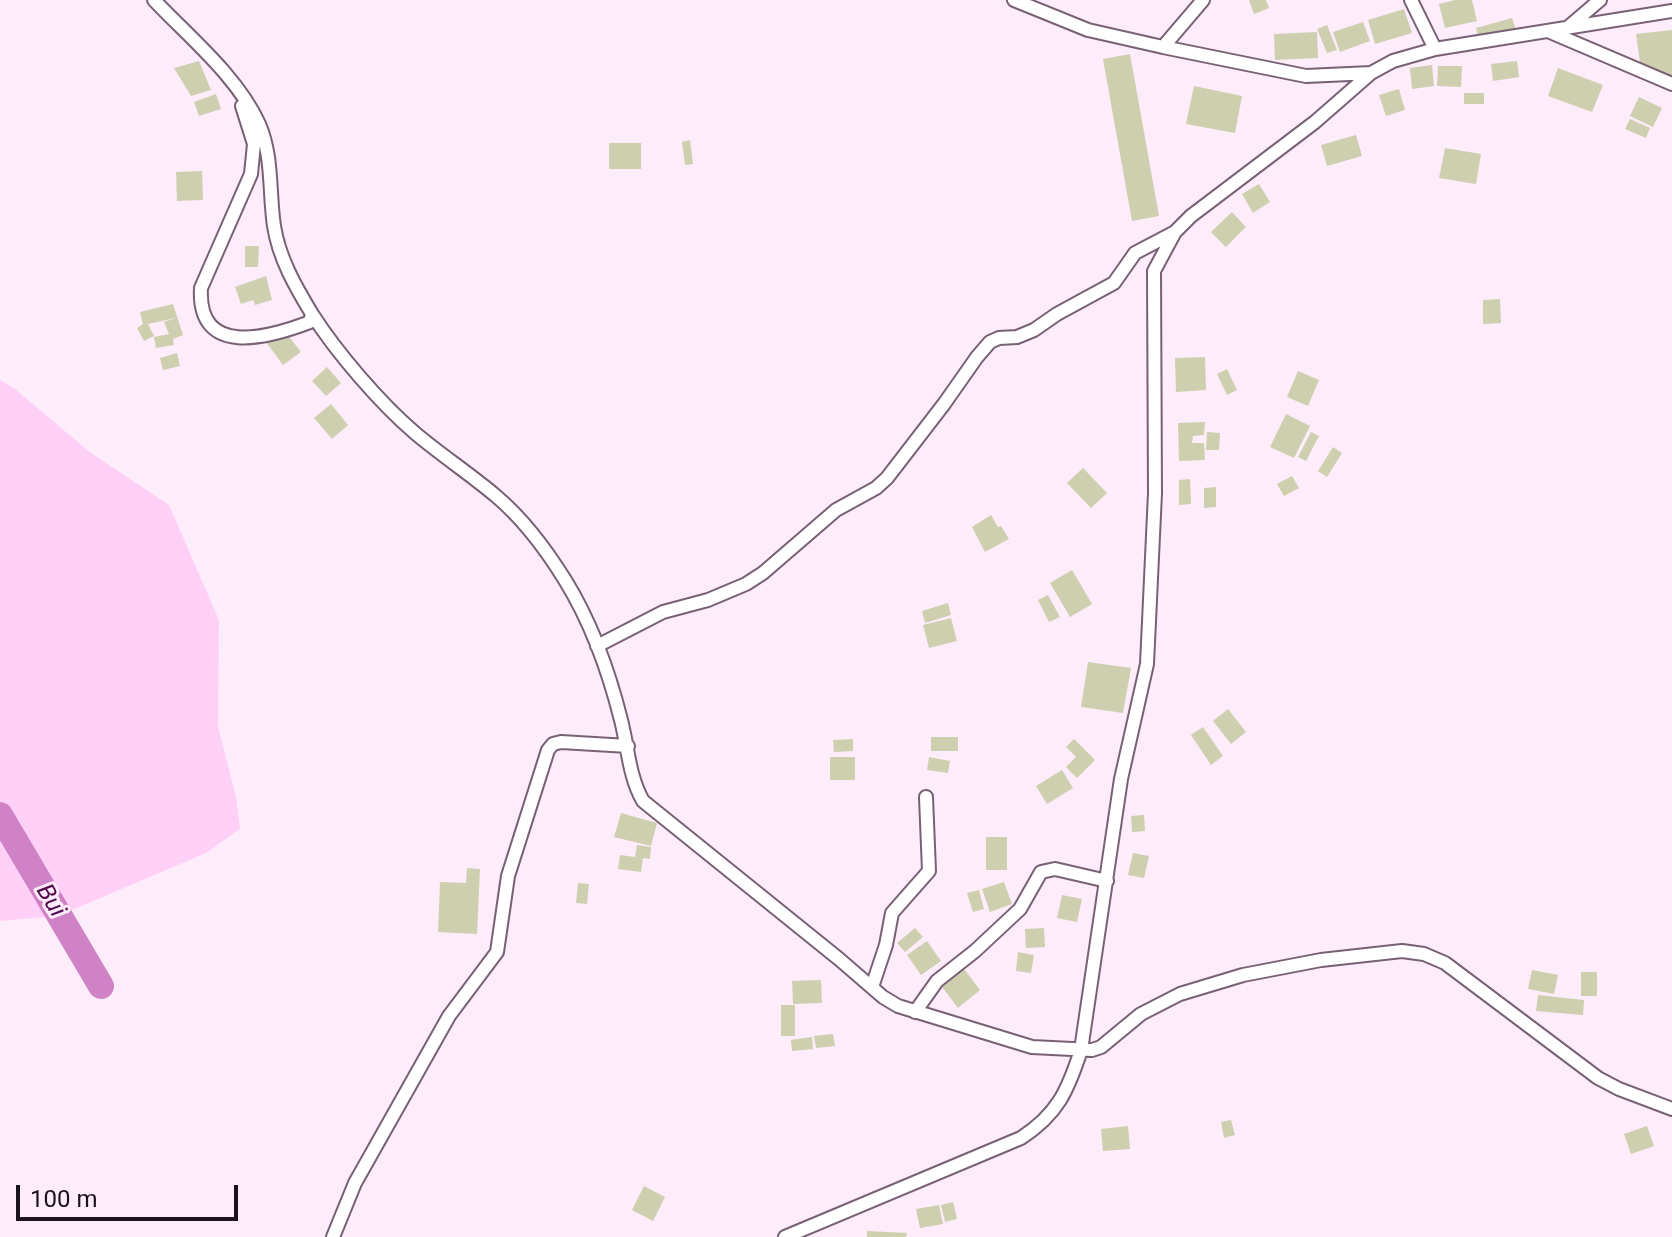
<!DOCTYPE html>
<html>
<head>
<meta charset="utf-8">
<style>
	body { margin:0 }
	#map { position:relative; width:1672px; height:1237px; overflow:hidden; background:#fdecfa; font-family:Roboto,sans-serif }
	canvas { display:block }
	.scale { position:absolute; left:16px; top:1185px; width:222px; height:36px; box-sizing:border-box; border:4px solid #1b121a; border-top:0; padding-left:10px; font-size:24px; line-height:28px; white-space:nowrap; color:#1b121a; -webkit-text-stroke:6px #fdecfa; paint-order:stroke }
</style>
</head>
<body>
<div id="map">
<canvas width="1672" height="1237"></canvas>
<div class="scale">100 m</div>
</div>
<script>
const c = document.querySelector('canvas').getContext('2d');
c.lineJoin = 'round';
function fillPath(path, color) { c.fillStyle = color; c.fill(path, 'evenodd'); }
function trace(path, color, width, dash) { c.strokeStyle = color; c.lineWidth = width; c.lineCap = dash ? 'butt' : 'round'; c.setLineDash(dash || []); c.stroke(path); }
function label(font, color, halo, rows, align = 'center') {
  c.font = font + ' Roboto,sans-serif'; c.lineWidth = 6; c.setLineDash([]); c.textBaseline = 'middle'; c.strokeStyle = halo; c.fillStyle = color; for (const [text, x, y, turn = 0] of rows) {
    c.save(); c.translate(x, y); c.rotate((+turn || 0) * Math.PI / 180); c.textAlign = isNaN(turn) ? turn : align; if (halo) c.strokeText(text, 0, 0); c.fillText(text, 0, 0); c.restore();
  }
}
fillPath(new Path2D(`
	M0,380l15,9 76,64 78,52 50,115 -1,107 18,70 4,32 -34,24 -148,63 -58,5z`), '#fed0f7');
trace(new Path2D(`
	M0,815l101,171`), '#cf82c5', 26);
fillPath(new Path2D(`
	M1249,0h17l3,8 -15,6z
	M1455,0h17l5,21 -32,7 -6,-24z
	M1404,9l8,24 -37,11 -7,-24z
	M1512,18l4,12 -37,10 -3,-12z
	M1363,22l7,19 -30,11 -7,-20z
	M1327,25l10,25 -10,3 -10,-24z
	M1672,30v52l-5,-9 -26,-3 -5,-36z
	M1317,32l1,26 -43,2 -1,-26z
	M1130,54l29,162 -27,5 -29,-162z
	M199,61l12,29 -20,6 -17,-28z
	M1517,61l2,16 -26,4 -2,-17z
	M1432,65l2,21 -22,3 -2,-21z
	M1438,66h24l-1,21 -24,-1z
	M1558,68l45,17 -11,27 -44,-16z
	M1194,86l48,10 -7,37 -49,-9z
	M1399,89l6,21 -19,6 -7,-21z
	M1464,93h20v11h-20z
	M216,94l5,15 -22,7 -5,-14z
	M1639,97l23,11 -9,19 -23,-11z
	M1630,119l20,9 -4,10 -21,-9z
	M1356,135l6,21 -35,10 -6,-21z
	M690,140l3,24 -8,1 -3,-23z
	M609,143h32v26h-32z
	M1445,148l36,6 -5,30 -37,-6z
	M202,171l1,29 -26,1 -1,-29z
	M1259,184l11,18 -17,11 -11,-19z
	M1232,212l14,15 -20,20 -15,-15z
	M245,246h14l-1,21h-13z
	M266,276l6,24 -17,5 -2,-5 -12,4 -6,-17z
	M1500,299l1,24 -18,1v-24z
	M173,304l10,31 -10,4 1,6 -18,3 -2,-11 15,-3 -5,-12 12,-4 -28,6 6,12 -10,5 -7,-13 6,-4 -3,-12z
	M280,325l21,27 -18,13 -20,-27z
	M177,353l3,13 -17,4 -3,-12z
	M1205,357l1,33 -30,2 -1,-34z
	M327,367l14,16 -15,13 -14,-15z
	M1227,369l10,21 -10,5 -10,-21z
	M1298,371l21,9 -11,26 -21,-9z
	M331,404l17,21 -16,14 -18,-21z
	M1286,414l24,12 -16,32 -24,-11z
	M1205,422l-1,13 -11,1 -1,7h12l1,17 -26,1 -1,-38z
	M1207,432l13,1 -1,17h-13z
	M1311,432l8,4 -13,25 -8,-4z
	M1333,447l9,6 -15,24 -9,-6z
	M1083,468l24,25 -16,15 -24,-25z
	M1292,476l7,12 -15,8 -7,-12z
	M1190,479l1,25 -12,1v-25z
	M1216,487v20l-12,1v-20z
	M991,515l7,12 3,-1 8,13 -24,13 -13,-25z
	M1072,570l20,34 -22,13 -20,-34z
	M1048,595l12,22 -11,5 -11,-22z
	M948,603l3,12 -26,8 -3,-12z
	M951,618l6,23 -28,7 -6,-23z
	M1088,662l43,6 -8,45 -42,-6z
	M1228,709l18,23 -15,12 -18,-23z
	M1203,727l20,29 -12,9 -20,-30z
	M931,737h27v14h-27z
	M853,739v12l-19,1 -1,-12z
	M1074,739l21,21 -18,18 -11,-11 10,-10 -10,-10z
	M830,757h25v23h-25z
	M929,757l21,4 -2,12 -21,-3z
	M1062,770l11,18 -26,16 -11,-18z
	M621,813l36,10 -6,23 -37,-9z
	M1144,815l1,16 -13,1 -1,-16z
	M986,837h21v33h-21z
	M637,845l14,2 -1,12 -7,-1 -2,14 -23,-3 2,-14 15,2z
	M1133,853l16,3 -5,22 -16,-3z
	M467,868l13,1 -3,65 -39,-2 2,-50 26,1z
	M1004,882l8,22 -22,8 -8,-23z
	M578,883l11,1 -2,20 -11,-1z
	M979,890l5,19 -11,3 -6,-19z
	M1062,895l20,4 -5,23 -20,-4z
	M915,928l8,9 -18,15 -8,-9z
	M1044,928l1,19 -19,1 -1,-19z
	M927,941l14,20 -20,14 -14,-20z
	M1018,952l16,3 -3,18 -15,-2z
	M964,969l16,21 -22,18 -16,-21z
	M1532,970l26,5 -4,19 -26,-5z
	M1581,972h16v24h-16z
	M821,980l1,23 -29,1 -1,-23z
	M1538,995l46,5 -1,15 -47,-4z
	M781,1005h14v31h-14z
	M833,1034l2,12 -19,2 -2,-12z
	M812,1037l1,12 -21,2 -1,-11z
	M1231,1120l4,15 -11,3 -3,-16z
	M1128,1126l2,23 -27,2 -2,-22z
	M1647,1126l7,20 -23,8 -7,-20z
	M644,1186l21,11 -12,24 -21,-11z
	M953,1202l4,17 -12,3 -4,-17z
	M939,1205l4,19 -23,4 -4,-19z
	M867,1231l40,2 -1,4h-39z`), '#cdcfaf');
const minor = new Path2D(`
	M154,0c36,38 83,76 105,124 14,32 10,69 15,102 5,32 21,60 38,88 25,39 68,89 103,119 26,22 55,41 81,63 26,22 51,55 69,84 26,42 44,92 56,140 7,27 8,57 22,81l196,158 44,38 15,9 134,41 60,3 9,-3 40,-33 39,-20 63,-19 78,-15 81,-9 22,3 21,9 153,115 21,11 53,20
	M1014,0l74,30 75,17 143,29 65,-3
	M1411,0l24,49
	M1566,29l34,-29
	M1550,32l122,52
	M1163,47l40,-47
	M242,106l12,38 -3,30 -50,114c-4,70 67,50 109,34l2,-8
	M597,646l66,-34 45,-12 38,-16 17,-11 73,-63 40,-22 11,-10 57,-74 33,-47 13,-15 9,-4 18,-1 17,-7 23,-16 57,-31 21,-30 40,-21
	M872,987l14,-42 6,-32 37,-42 -3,-74
	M915,1012l22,-31 38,-30 45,-42 21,-37 14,-3 52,12
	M333,1237l22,-54 94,-167 48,-64 11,-76 40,-126 5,-6 8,-2 67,4
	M785,1237l236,-99c37,-24 47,-48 60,-88l40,-271 26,-115 8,-171 -1,-222 21,-39 16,-16 124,-94 56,-49 22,-12 42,-12 237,-38`);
trace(minor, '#796175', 16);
trace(minor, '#fff', 12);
label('italic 24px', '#510b4c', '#fdecfa', [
	["Bui",50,901,59]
]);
</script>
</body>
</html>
